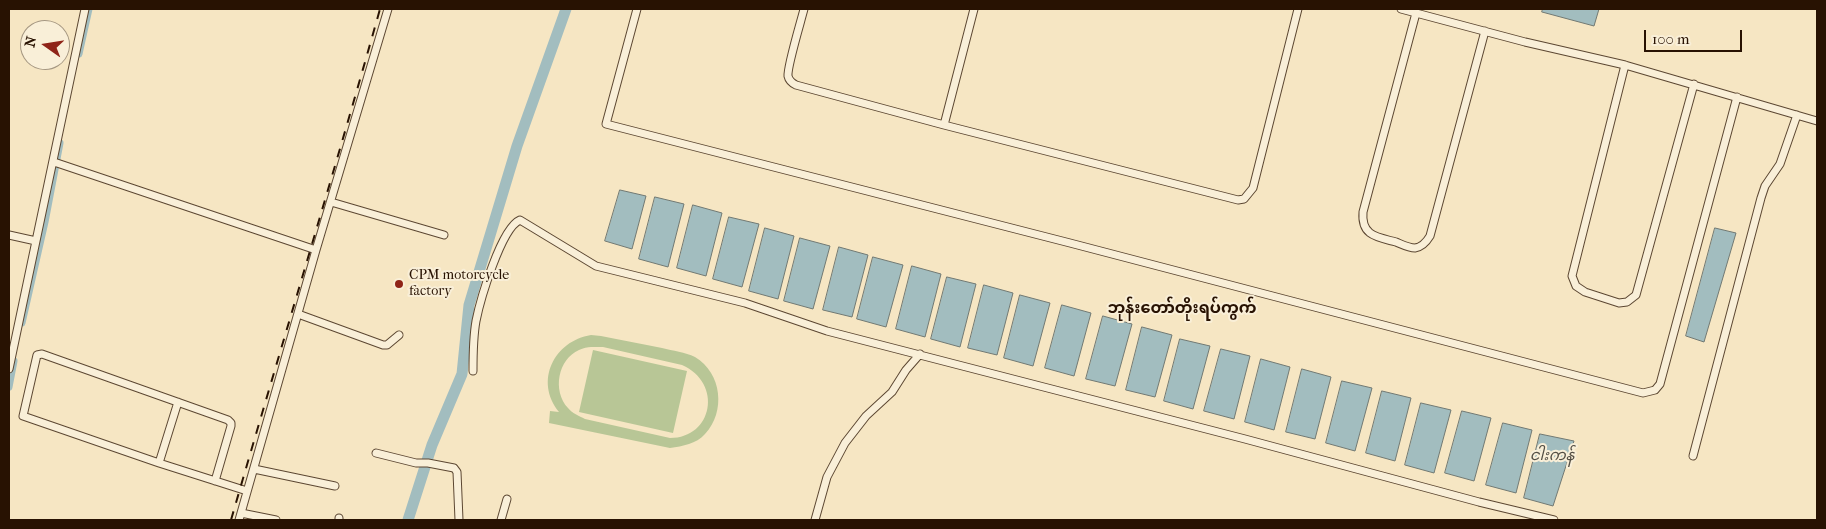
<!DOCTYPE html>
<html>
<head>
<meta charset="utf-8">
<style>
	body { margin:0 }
	#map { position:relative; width:1826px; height:529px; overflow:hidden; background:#f6e6c3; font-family:"IM FELL French Canon",serif }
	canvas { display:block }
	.frame { position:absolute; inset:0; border:10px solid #281202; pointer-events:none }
	.north { position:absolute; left:20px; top:20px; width:50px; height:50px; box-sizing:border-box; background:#f9efd8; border:1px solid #a59782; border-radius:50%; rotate:283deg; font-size:14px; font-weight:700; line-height:20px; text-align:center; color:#281202 }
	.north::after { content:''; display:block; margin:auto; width:18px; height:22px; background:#8f2418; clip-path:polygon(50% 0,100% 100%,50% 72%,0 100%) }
	.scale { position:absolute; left:1644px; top:30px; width:98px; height:22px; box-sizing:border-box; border:2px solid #281202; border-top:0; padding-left:6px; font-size:15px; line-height:18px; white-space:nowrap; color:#281202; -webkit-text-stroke:4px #f9efd8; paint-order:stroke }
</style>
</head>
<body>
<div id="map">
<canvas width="1826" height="529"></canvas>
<div class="frame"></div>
<div class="north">N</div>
<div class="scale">100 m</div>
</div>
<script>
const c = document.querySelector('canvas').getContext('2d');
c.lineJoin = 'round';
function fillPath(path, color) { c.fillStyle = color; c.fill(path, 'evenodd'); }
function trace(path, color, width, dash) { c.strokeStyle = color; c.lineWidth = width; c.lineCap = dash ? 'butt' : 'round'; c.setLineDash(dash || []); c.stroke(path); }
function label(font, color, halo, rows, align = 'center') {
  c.font = font + ' "IM FELL French Canon","Noto Sans Myanmar",serif'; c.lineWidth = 4; c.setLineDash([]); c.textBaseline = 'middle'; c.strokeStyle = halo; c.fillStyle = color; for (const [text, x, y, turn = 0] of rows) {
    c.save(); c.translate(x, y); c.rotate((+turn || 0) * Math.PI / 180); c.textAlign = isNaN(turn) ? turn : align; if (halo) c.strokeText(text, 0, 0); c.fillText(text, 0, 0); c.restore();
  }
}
fillPath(new Path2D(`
	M591,335l10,1c20,4 41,8 61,12 11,3 23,4 33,9 27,16 31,55 10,77 -9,10 -22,12 -35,14l-121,-25 1,-12 9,1c-25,-31 -5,-71 32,-77zM591,347h12l79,18c41,18 31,73 -12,73l-85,-19c-6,-3 -13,-6 -17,-11 -16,-17 -10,-49 11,-58 4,-2 9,-3 12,-3z
	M593,350l94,21 -14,62 -94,-21z`), '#b8c696');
const water = new Path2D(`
	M1543,9h56l-5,17 -52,-14z
	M620,190l26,6 -14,53 -27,-8z
	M655,197l29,7 -16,63 -29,-8z
	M693,205l29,8 -16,63 -29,-8z
	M729,217l30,7 -17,63 -29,-8z
	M765,228l29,8 -16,63 -29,-8z
	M1715,228l21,5 -32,109 -18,-6z
	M800,238l30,8 -17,63 -29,-8z
	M839,247l29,8 -16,62 -29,-7z
	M873,257l30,8 -17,62 -29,-8z
	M912,266l29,8 -16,63 -29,-8z
	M947,277l29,7 -16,63 -29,-8z
	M984,285l29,8 -16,62 -29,-7z
	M1020,295l30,8 -17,63 -29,-8z
	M1062,305l29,8 -17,63 -29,-8z
	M1103,316l29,8 -17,62 -29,-7z
	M1142,327l30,8 -17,62 -29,-7z
	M1180,339l30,7 -17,63 -29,-8z
	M1221,349l29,7 -16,63 -30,-8z
	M1261,359l29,8 -16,63 -29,-8z
	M1302,369l29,8 -16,62 -29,-7z
	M1342,381l30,7 -17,63 -29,-8z
	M1382,391l29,7 -16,63 -29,-8z
	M1421,403l30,7 -17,63 -29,-8z
	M1462,411l29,7 -17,63 -29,-8z
	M1503,423l29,7 -16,63 -30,-8z
	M1540,434l34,7 -21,65 -29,-8z`);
fillPath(water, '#a2bdbf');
trace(water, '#717973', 1);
trace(new Path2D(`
	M79,54l10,-45
	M22,323l23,-101 15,-79
	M9,387l5,-26`), '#a2bdbf', 7);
trace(new Path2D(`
	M408,520l24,-75 30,-71 7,-69 48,-159 49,-137`), '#a2bdbf', 11);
const street = new Path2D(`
	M637,9l-31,115 464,119 573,150 12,-3 5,-6 77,-287
	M804,9c-3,12 -17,58 -16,67 1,5 4,7 8,9l148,40 30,-116
	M1401,9l124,33 100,23 192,56
	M1416,13l-53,199c-2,24 14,25 33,30 5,2 13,6 19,6 7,-1 12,-7 15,-12l55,-205
	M1625,65l-53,211 4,10 9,6 34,11 8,-1 9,-7 58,-211
	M944,125l294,75 6,-1 9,-11 45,-179
	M54,162l262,88
	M331,202l113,33
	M9,235l27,6 49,-232
	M298,314l85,31h4l12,-10
	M9,369l27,-128
	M473,371c0,-16 0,-33 3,-50 4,-20 25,-93 44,-101l76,46 149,37 82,28 418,108 234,63 75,18
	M178,402l-19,61 88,28
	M376,453l40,10h12l26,5 3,4 2,48
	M1693,456l68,-258 4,-12 15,-22 17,-49
	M159,463l-136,-47 14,-61 5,-1 186,66 3,3v3l-16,55
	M254,469l81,17
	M241,513l35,7
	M239,520l77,-270 72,-241
	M339,520v-2
	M501,520l6,-21
	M815,520l12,-43 18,-34 21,-27 26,-24 14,-22 14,-16`);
trace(street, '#5c4732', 9);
trace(street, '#f9efd8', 7);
trace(new Path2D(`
	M231,520c49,-170 101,-340 149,-511`), '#281202', 2, [9, 9]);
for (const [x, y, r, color] of [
	[399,284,5,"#8f2418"]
]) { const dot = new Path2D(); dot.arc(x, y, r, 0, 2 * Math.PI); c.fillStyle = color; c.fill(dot); trace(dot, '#f9efd8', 2); }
label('14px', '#281202', '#f9efd8', [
	["CPM motorcycle",409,276],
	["factory",409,292]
], 'left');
label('italic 15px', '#534e44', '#f9efd8', [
	["ငါးကန်",1552,456]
]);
label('bold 16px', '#281202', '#f9efd8', [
	["ဘုန်းတော်တိုးရပ်ကွက်",1182,309]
]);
</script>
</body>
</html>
